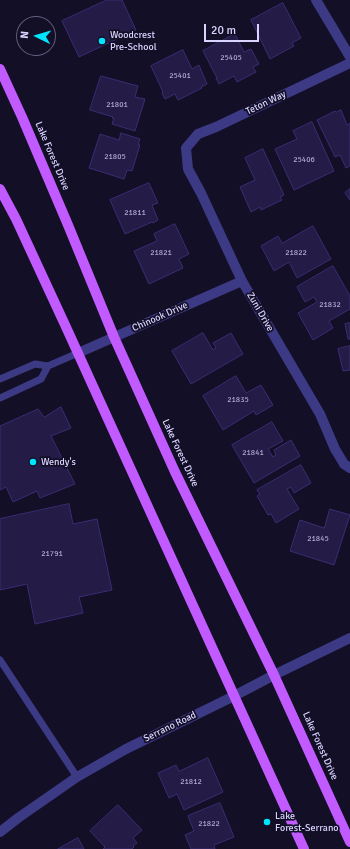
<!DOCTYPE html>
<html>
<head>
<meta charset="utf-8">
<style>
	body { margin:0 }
	#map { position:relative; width:350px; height:849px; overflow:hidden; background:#130f26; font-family:Signika,sans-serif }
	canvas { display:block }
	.north { position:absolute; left:16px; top:16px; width:40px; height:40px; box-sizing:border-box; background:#130f26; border:1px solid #625e7d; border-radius:50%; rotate:275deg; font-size:11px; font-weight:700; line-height:16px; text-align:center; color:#d9d4ff }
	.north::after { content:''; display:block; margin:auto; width:14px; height:18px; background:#00e5ff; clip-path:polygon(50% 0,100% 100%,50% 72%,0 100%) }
	.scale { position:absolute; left:204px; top:24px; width:55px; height:18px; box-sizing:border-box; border:2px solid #d9d4ff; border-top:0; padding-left:5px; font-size:12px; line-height:14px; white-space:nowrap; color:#d9d4ff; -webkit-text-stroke:3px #130f26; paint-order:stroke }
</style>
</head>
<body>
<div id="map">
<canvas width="350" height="849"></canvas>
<div class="north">N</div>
<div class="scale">20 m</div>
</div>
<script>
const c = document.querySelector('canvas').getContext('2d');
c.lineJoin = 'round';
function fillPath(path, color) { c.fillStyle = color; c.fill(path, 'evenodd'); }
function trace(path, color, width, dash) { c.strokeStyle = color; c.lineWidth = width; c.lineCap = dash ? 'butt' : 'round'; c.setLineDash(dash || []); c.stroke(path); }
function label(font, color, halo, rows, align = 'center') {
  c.font = font + ' Signika,sans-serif'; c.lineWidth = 3.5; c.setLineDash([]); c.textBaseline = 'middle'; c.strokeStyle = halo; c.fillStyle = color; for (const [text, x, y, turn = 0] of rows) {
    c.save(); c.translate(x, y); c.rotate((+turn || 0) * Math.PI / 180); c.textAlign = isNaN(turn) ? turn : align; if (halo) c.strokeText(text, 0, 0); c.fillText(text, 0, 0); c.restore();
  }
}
const building = new Path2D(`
	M107,0h15l14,30 -57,27 -17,-36z
	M283,3l18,35 -9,5 2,3 -24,13 -19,-39z
	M235,34l9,18 7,-3 8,15 -6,3 3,5 -19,10 -3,-6 -15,8 -3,-6h1l-14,-27z
	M183,50l9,19 7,-4 8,19 -6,3 1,1 -24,12 -3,-6 -10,5 -3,-6 1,-1 -12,-26z
	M101,76l37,10 -3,11 10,2 -10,32 -23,-7 2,-6h-2l1,-1 -23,-7z
	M341,110l6,15 3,-2v43l-4,2 -6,-13 -5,2 -18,-37 18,-9 1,1z
	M312,122l22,49 -40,19 -19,-41 22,-10 -4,-8z
	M121,133l19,6 -2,6h2l-8,26 -5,-1 -3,9 -35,-11 11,-34 19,6z
	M263,149l21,46 -4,2 2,3 -21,10 -1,-3 -9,5 -11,-25 15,-7 -10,-22z
	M149,183l9,20 -6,2 6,15 -5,3 -1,-1 -27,12 -15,-34z
	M350,189v11l-5,-7z
	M175,224l14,30 -10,5 4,9 -34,16 -15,-33 23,-10 -3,-7z
	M313,226l18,33 -34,19 -8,-16 -15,9 -13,-25 17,-10 4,7z
	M333,266l17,30v13l-21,12 4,7 -20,12 -15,-27 19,-11 -3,-5 -9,5 -8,-15z
	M350,323v16h-2l-3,-15z
	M203,333l10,17 3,-2 -3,-5 18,-10 12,21 -52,30 -19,-33z
	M350,346v24l-7,1 -5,-22z
	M236,376l10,17 15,-8 12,20 -17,10 -2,-4 -31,19 -20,-34z
	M61,407l10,21 -20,8 24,48 -35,14 -3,-7 -24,11 -7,-15 -6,3v-64l38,-17 6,8z
	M272,422l11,19 -15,8 5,8 3,-2 -2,-5 17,-10 9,16 -46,27 -22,-38z
	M301,465l10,18 -17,10 -3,-6 -4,2 12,20 -23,14 -5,-9 -3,1 -11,-19 3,-2 -3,-4z
	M69,504l4,20 24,-5 15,71 -33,7 4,16 -48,11 -8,-40 -27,6v-71z
	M330,509l20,6 -16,50 -44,-14 10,-31 24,8z
	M208,758l15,34 -39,18 -7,-16 -8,4 -11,-25 18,-8 3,6z
	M220,803l14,34 -20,8 1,4h-24l-6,-14 9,-4 -6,-15z
	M118,805l24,25 -9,8 4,5 -4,3 1,1 -2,2h-29l2,-2 -15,-16z
	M78,838l6,11h-26z`);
fillPath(building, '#241b47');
trace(building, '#3b2d73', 1);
trace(new Path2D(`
	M0,379l35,-15 13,2 30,-13
	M0,398l41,-19 7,-13
	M0,660l77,117`), '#3d3a85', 7);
trace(new Path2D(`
	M316,0l34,57
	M350,63l-134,64 -18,7 -12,14 2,21 13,24 41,88 78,133 15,35 9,15 6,4
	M78,353l164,-72`), '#3d3a85', 10);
trace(new Path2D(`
	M0,832l18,-14 59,-41 49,-28 108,-53 40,-21 76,-37`), '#3d3a85', 10);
trace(new Path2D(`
	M0,69l22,48 46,108 46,112 61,135 99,203 76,167
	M0,189l16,30 50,108 238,522`), '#c25bff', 10);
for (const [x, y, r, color] of [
	[102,41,4,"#00e5ff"],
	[33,462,4,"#00e5ff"],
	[267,822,4,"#00e5ff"]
]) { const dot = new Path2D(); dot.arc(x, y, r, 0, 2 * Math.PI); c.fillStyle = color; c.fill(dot); trace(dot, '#130f26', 1.5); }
label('8px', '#aca6d1', null, [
	["25405",231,58],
	["25401",180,76],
	["21801",117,105],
	["21805",115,157],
	["25406",304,160],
	["21811",135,213],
	["21821",161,253],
	["21822",296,253],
	["21832",330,305],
	["21835",238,400],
	["21841",253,453],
	["21845",318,539],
	["21791",52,554],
	["21812",191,782],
	["21822",209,824]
]);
label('10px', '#d9d4ff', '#130f26', [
	["Woodcrest",110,35],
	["Pre-School",110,47],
	["Wendy's",41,462],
	["Lake",275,816],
	["Forest-Serrano",275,828]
], 'left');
label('10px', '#d9d4ff', '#130f26', [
	["Teton Way",266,103,-26],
	["Lake Forest Drive",52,156,67],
	["Zuni Drive",260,312,60],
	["Chinook Drive",160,317,-24],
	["Lake Forest Drive",180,453,65],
	["Serrano Road",170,727,-26],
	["Lake Forest Drive",320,746,66]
]);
</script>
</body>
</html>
